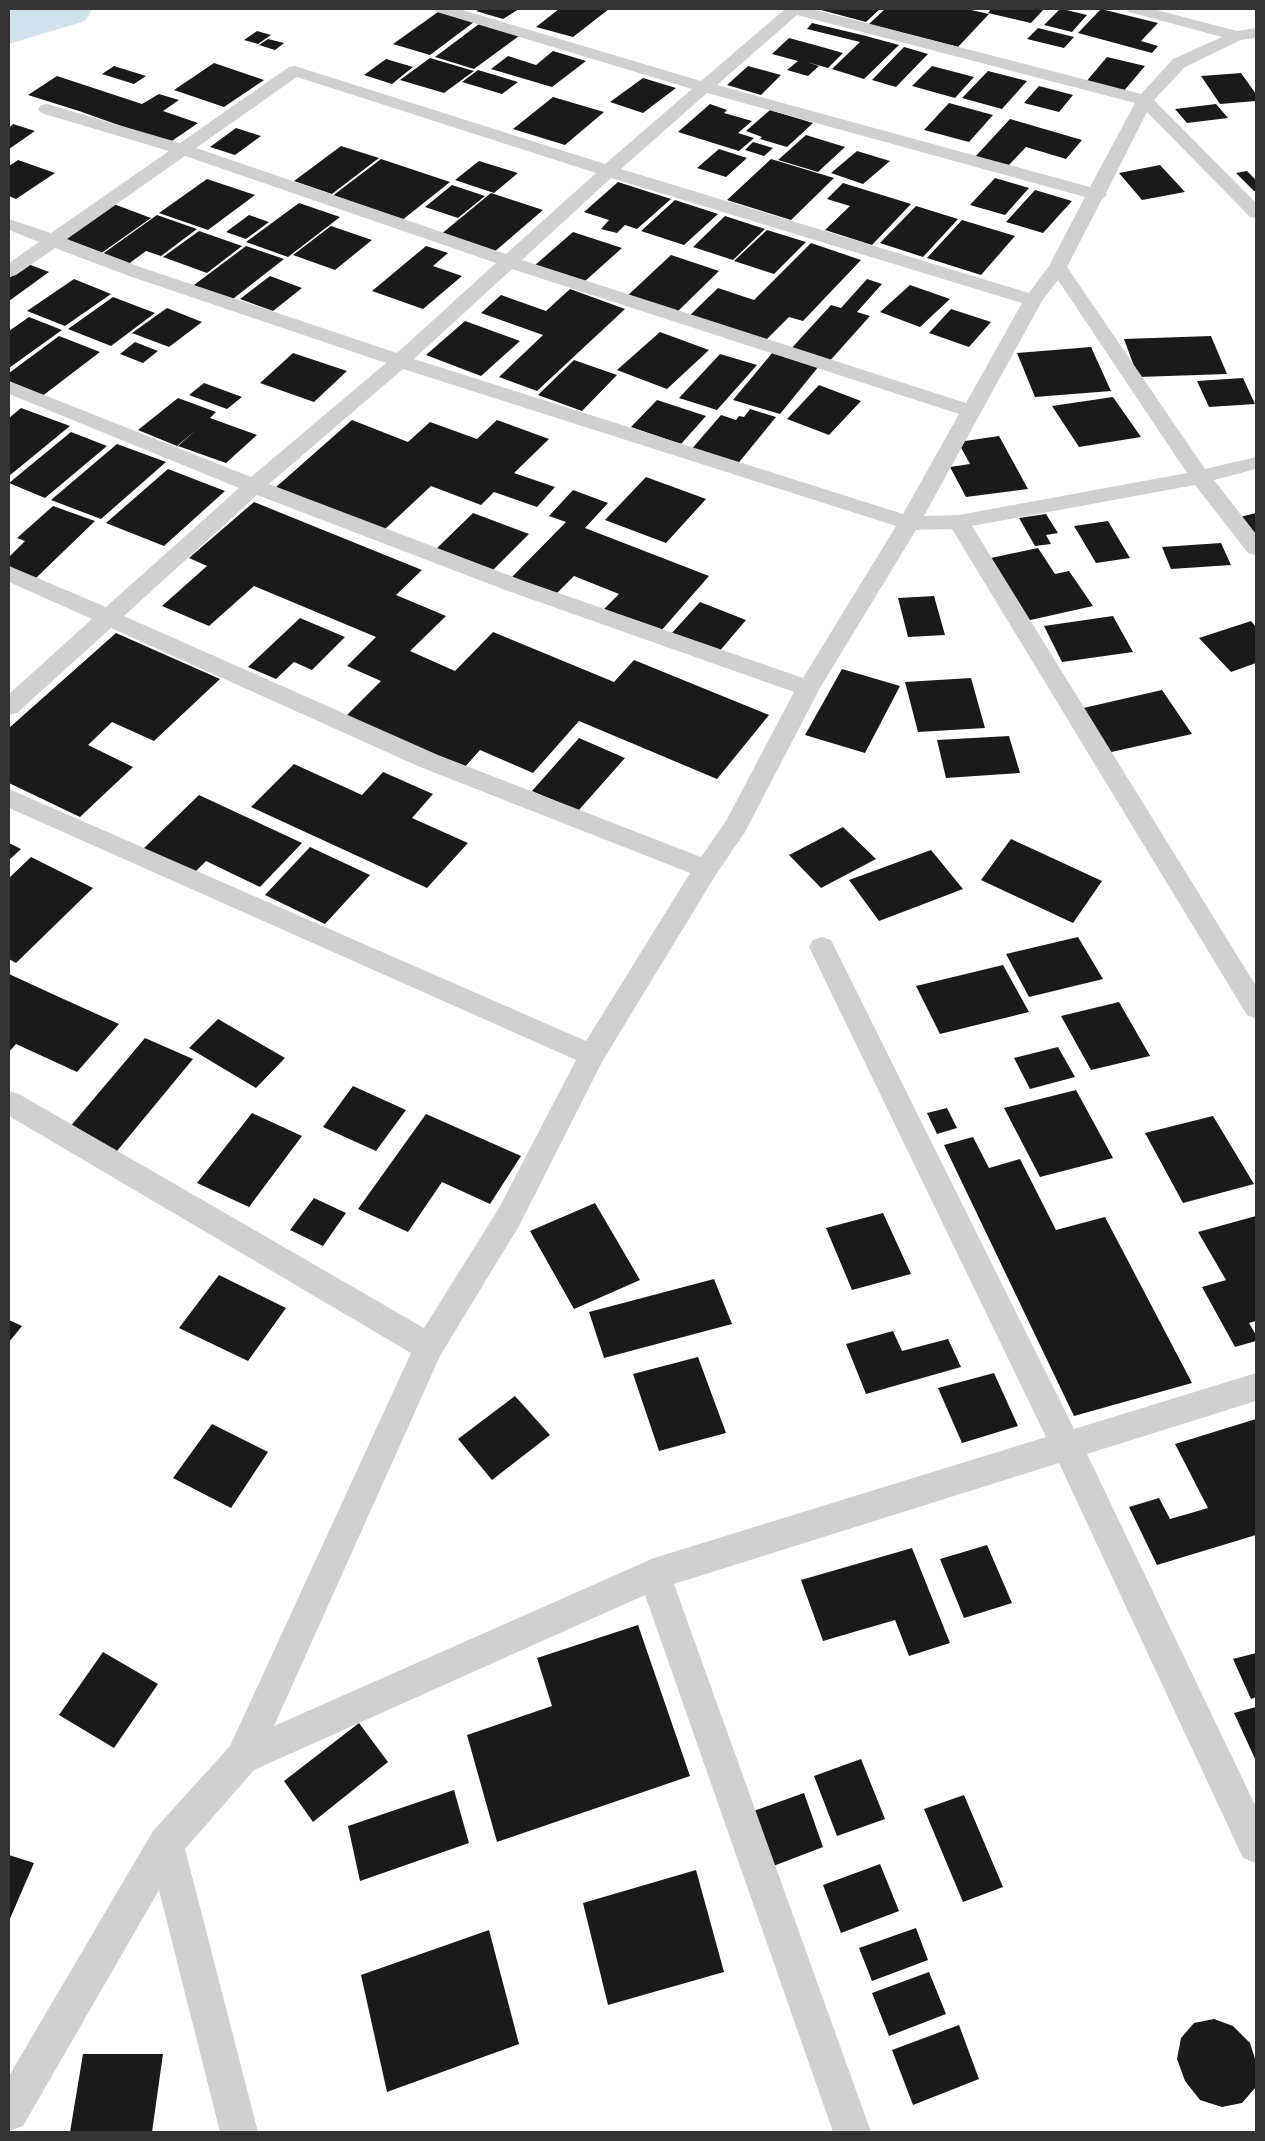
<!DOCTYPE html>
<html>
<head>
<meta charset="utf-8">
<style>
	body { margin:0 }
	#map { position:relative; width:1265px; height:2141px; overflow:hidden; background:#fff; font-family:"Fira Sans Condensed",sans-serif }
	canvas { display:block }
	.frame { position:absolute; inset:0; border:10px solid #333; pointer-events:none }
</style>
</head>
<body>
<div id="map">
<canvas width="1265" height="2141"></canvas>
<div class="frame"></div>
</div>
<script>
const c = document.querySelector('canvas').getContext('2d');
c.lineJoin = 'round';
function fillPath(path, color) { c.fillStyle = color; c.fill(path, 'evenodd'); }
fillPath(new Path2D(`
	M9,9h84l-8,12 -76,23z`), '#cfe2ee');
fillPath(new Path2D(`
	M480,9h39l-16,10 -27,-8z
	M559,9h50l-36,28 -37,-10z
	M822,9h58l-14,13 -45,-12z
	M885,9h82l22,5 -31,33 -89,-23z
	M991,9h53l-13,14 -43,-10z
	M1060,9h2l25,6 -15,17 -28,-7z
	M1101,9l57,14 -17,18 17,5 -6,7 -74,-20z
	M438,12l36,10 -44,33 -37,-11z
	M812,23l54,13 33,9 -35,34 -32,-10 28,-27 -53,-13z
	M479,24l40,12 -45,33 -39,-12z
	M1038,28l36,9 -10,11 -37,-9z
	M257,31l14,4 -13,9 -14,-4z
	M789,38l33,9 21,6 -15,15 -21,-6 12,4 -11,10 -21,-6 11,-9 -26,-7z
	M268,39l16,4 -9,7 -16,-5z
	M904,47l24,7 -32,33 -24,-7z
	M553,51l33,10 -34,26 -61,-18 17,-13 28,9z
	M1107,57l38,9 -22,26 -38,-9z
	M430,58l44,13 -30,22 -44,-13z
	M386,59l27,8 -21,17 -28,-9z
	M214,63l50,17 -40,27 -50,-17z
	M114,66l32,10 -12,8 -32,-10z
	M748,66l33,9 -20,20 -34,-10z
	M932,66l42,11 -19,21 -43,-12z
	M478,70l40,12 -16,12 -40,-12z
	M988,71l39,10 -25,28 -40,-11z
	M1241,73l15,21v7l-36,3 -19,-28z
	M57,76l85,28 17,-10 20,6 -16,11 35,12 -29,20 -90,-32 -51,-16z
	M643,78l33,10 -33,25 -33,-11z
	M1039,86l34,9 -14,17 -35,-9z
	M553,97l51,15 -39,33 -52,-16z
	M949,103l44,12 -24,27 -45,-12z
	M710,104l17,6 -3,3 28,8 -14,12 16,5 -15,13 -61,-19z
	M1216,104l12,14 -41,5 -12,-14z
	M770,110l43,13 -26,24 -27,-8 2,-2 -16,-6z
	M1010,119l72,21 -16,19 -40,-12 -18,19 -33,-9z
	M13,124l22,7 -26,18v-21z
	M236,128l25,8 -26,19 -25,-8z
	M806,135l39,12 -27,25 -40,-12z
	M753,142l20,6 -9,8 -19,-6z
	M341,146l38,12 -47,36 -38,-13z
	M719,149l28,9 -21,19 -29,-9z
	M857,151l33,10 -27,23 -32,-11z
	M381,159l69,23 -49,39 -70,-24z
	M771,159l63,19 -43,42 -64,-20z
	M18,160l37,13 -39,26 -7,-3v-30z
	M479,161l39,12 -24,20 -39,-13z
	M1160,165l25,27 -43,8 -23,-27z
	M1247,171l9,9v11h-2l-18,-18z
	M995,178l34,10 -24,27 -35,-10z
	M207,179l48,16 -47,35 -49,-17z
	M618,182l53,17 -34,30 -12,-4 -8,8 -16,-4 8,-9 -25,-8z
	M843,183l68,21 -39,41 -47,-15 25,-24 -23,-7z
	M452,185l33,11 -27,22 -33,-11z
	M1035,190l37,11 -29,32 -37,-11z
	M491,193l52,17 -50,43 -53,-18z
	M675,200l43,14 -34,31 -43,-14z
	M111,203l40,15 -51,36 -41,-15z
	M299,203l41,14 -52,40 -42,-15z
	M916,206l42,13 -35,38 -43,-14z
	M157,215l40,14 -36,27 -15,-5 -19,14 -26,-10z
	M249,215l20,7 -23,17 -20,-7z
	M725,216l40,13 -32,31 -40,-13z
	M962,220l53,16 -34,39 -54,-17z
	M331,226l41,14 -37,30 -42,-15z
	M767,230l39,12 -32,32 -40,-13z
	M199,231l43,15 -35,27 -44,-16z
	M573,232l49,16 -38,34 -50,-16z
	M811,243l50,17 -58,61 -14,-4 -27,27 -75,-26 31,-30 36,12z
	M246,246l38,13 -55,43 -39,-14z
	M426,246l22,7 -15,13 29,10 -39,33 -51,-18z
	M671,255l48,16 -44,43 -49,-17z
	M28,264l21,8 -40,29v-23z
	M270,276l32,12 -29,23 -33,-12z
	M74,279l37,15 -46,32 -38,-15z
	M867,279l15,5 -25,28 13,4 -43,48 -38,-13 42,-46 10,3z
	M910,285l40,14 -30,28 -40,-15z
	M570,289l55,20 -88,82 -38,-14 44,-42 -62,-22 20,-18 45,16z
	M113,297l42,16 -44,33 -43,-17z
	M167,308l35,14 -33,25 -37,-14z
	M951,309l40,13 -22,25 -40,-14z
	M29,317l33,13 -53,38v-37z
	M465,321l55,20 -39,35 -55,-21z
	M660,332l49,18 -42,39 -50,-19z
	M59,336l41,16 -59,45 -32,-13v-11z
	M1211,336l16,38 -89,3 -14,-38z
	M135,342l23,9 -15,12 -23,-9z
	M1091,347l20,44 -76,6 -18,-44z
	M773,352l46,14 -39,48 -47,-14z
	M293,353l54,18 -33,31 -54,-19z
	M720,354l37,11 -40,45 -38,-12z
	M574,360l43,15 -35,36 -44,-16z
	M1243,378l12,26 -46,3 -12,-26z
	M204,383l38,14 -15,12 -38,-14z
	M819,385l42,16 -32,34 -42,-16z
	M1113,397l28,40 -62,10 -27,-41z
	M178,398l38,14 -6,6 47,17 -31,28 -48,-17 18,-16 -19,16 -39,-16z
	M657,400l49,16 -25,28 -50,-17z
	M21,408l49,18 -61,50v-58z
	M750,409l26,8 -40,49 -46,-15 31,-36 15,5 3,-4 5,1z
	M352,420l56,22 22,-20 47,17 20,-19 52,19 -35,34 41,14 -18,20 -43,-15 -13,13 -50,-19 -48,45 -108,-43z
	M71,432l36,14 -62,52 -36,-15z
	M999,436l29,53 -62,8 -16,-30 20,-3 -12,-22z
	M117,444l49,18 -65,57 -50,-19z
	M168,469l57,22 -61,55 -58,-23z
	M646,477l60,22 -40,44 -61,-23z
	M573,490l35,13 -23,25 124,48 -49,56 -56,-23 15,-15 -45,-18 -18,18 -44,-17 54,-55 -17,-6z
	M254,502l168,68 -26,25 50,21 -36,35 45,20 38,-39 121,50 20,-22 135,55 -52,64 -138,-58 -46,52 -53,-23 -17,19 -118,-52 36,-36 -34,-15 29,-29 -122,-51 -45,40 -47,-20 45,-40 -18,-8z
	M53,506l42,15 -59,57 -27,-9v-12l16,-16 -8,-3z
	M473,513l56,21 -39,39 -55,-23z
	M1256,513v22l-16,-18z
	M1046,514l12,19 -12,2 5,9 -16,2 -16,-28z
	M1108,521l22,37 -34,5 -22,-37z
	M1221,543l10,22 -60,4 -9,-22z
	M1038,548l17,26 14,-3 24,35 -67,15 -40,-62z
	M934,596l11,39 -37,2 -10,-39z
	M700,602l46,18 -28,33 -47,-19z
	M1113,616l20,36 -71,10 -18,-36z
	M300,618l45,19 -33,33 -18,-8 -18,17 -28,-12z
	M1251,621l5,6v36l-25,9 -32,-34z
	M116,633l104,46 -66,62 -42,-19 -24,23 45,22 -53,50 -71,-34v-55z
	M842,669l58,17 -35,67 -60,-18z
	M971,678l14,50 -67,4 -13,-50z
	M1162,690l30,44 -85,19 -28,-44z
	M1009,736l11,37 -74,5 -9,-38z
	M579,738l46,20 -47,53 -46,-20z
	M294,764l68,31 21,-23 50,22 -21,24 56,25 -41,45 -176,-81z
	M199,795l103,48 -42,44 -54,-26 -13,13 -50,-25z
	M843,827l33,32 -55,29 -32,-33z
	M1011,839l91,42 -29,42 -92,-43z
	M9,843l12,6 -12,11z
	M310,847l60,28 -45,49 -60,-29z
	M931,850l32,39 -84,32 -30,-41z
	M31,857l62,31 -77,75 -7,-4v-81z
	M1078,937l25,42 -74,18 -23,-43z
	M1003,965l26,47 -89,22 -24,-48z
	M9,974l50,23 60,27 -42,48 -61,-28 -7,8z
	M1119,1002l31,54 -59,14 -30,-54z
	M218,1019l67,39 -29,30 -67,-40z
	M145,1038l48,21 -76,92 -48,-23z
	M1058,1047l17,30 -45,12 -16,-31z
	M353,1086l53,24 -30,41 -53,-24z
	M1076,1090l37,68 -73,19 -36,-69z
	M947,1108l10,20 -20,6 -10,-21z
	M252,1113l50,23 -53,71 -52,-24z
	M426,1114l95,42 -31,48 -48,-22 -34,50 -50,-23z
	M1213,1116l41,68 -71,19 -38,-70z
	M973,1137l16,31 31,-9 36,71 49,-13 87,166 -118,33 -130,-271z
	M314,1198l32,15 -23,33 -33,-16z
	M595,1203l45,77 -66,29 -44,-78z
	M883,1213l28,61 -59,16 -26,-62z
	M1256,1216v105l-7,2 7,12v6l-21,6 -33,-60 24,-7 -28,-48z
	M219,1275l67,33 -38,53 -69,-33z
	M714,1279l18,45 -128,34 -15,-46z
	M9,1320l13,6 -13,16z
	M893,1331l9,20 46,-12 13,28 -95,27 -20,-50z
	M698,1357l28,76 -67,18 -26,-77z
	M994,1373l24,53 -56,17 -24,-55z
	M515,1396l35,39 -58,45 -34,-41z
	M1256,1419v116l-99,30 -28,-58 30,-9 11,21 38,-11 -33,-64z
	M212,1424l56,28 -37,56 -58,-30z
	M987,1545l25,58 -48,15 -24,-59z
	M912,1548l38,95 -41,13 -14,-36 -72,21 -22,-61z
	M638,1625l52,151 -193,66 -30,-107 85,-29 -15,-48z
	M103,1652l55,32 -44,64 -55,-33z
	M1256,1653v44l-5,2 -18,-40z
	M1256,1707v54l-22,-48z
	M359,1723l29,39 -75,60 -29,-41z
	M861,1759l24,60 -48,17 -23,-60z
	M454,1790l15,53 -109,38 -12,-55z
	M804,1793l19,54 -55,21 -20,-55z
	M964,1795l39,92 -40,15 -39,-93z
	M9,1855l25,8 -25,58z
	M880,1864l19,47 -58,22 -18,-48z
	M696,1870l28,102 -116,33 -25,-102z
	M916,1928l12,32 -56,21 -13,-33z
	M489,1930l30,114 -132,48 -26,-117z
	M929,1972l17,42 -57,22 -17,-43z
	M1214,2019l19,7 17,17 6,19 -1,26 -13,15 -20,4 -22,-7 -15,-19 -8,-22 4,-21 13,-15z
	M959,2025l20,54 -66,26 -21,-55z
	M83,2054h80l-11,78h-82z`), '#1a1a1a');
fillPath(new Path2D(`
	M435,9h24l242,72 84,-72h27l329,85 32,-35 49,-22 -93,-25 -2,-3h26l84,22 19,-3v10l-15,2 -56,27 -31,33 102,103v15l-6,-1 -103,-105 -41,81 1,2 -5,4 -35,68 138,202 51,-12v12l-42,11 42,54v21l-8,-2 -53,-68 -223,41 284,460v33l-9,-4 -295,-486 -36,1 -96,158 -75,144 -30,44 -113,186 -83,164 -79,130 -166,370 380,-168 392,-121 -237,-490 4,-7 9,-3 9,3 243,489 182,-56v28l-169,53 169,353v56l-13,-5 -184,-395 -385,121 197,548h-38l-188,-537 -391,175 -69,79 73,283h-38l-61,-242 -136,236 -14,5v-55l144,-245 77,-85 181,-393 -402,-237v-25l10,3 405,234 75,-120 77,-148 -567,-252v-19l577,252 104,-168 -270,-106 -309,-139 -94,85 -8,2v-21l83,-75 -83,-37v-16l97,41 133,-119 -230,-94v-13l242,96 135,-114 -257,-87 -74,-28 -39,27 -7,2v-14l30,-21 -30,-12v-11l42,14 118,-82 -128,-38 -3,-4 3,-4 6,-1 133,39 109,-76 6,-1 310,98 87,-75 -255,-77zM797,15l338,88 -45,84 -373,-102zM297,77l299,96 -90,81 -310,-106zM707,93l378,104 -36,69 -20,27 -408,-124zM185,156l311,107 -99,90 -254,-85 -76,-29zM611,178l411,125 -56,100 -444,-143zM512,269l447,145 -56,100 -489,-155zM1058,280l129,193 -228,42 -35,1 118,-215zM403,369l493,157 -93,152 -279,-97 -255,-97zM257,495l251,96 286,101 -68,129 -25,36 -263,-102 -314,-139z`), '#d0d0d0');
</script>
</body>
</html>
